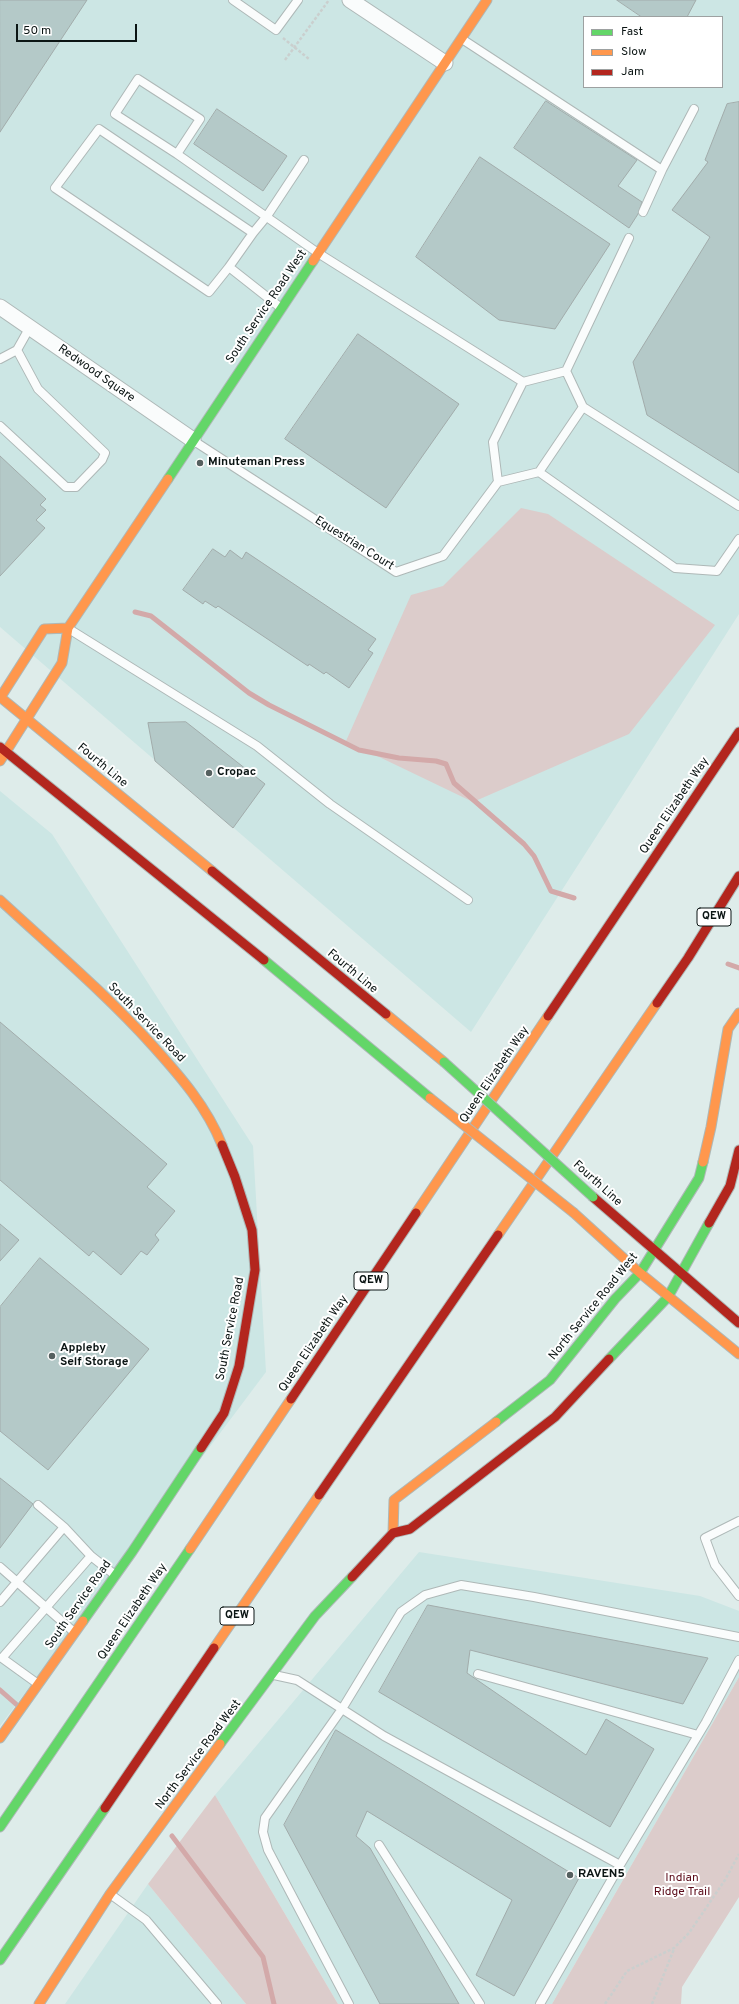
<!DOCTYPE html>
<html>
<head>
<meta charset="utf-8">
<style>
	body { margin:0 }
	#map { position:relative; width:739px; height:2004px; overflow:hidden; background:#deecea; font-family:Overpass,sans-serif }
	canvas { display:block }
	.legend { position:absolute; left:583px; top:16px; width:140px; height:72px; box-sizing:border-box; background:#fff; border:1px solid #9da1a1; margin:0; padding:5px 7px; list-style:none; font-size:12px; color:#0b1514 }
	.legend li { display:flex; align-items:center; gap:8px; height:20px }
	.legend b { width:20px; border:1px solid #9da1a1 }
	.scale { position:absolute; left:16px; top:24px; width:121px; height:18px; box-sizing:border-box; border:2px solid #0b1514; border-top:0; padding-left:5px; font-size:12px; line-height:14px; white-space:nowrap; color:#0b1514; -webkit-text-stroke:3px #fff; paint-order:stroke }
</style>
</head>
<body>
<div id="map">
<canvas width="739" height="2004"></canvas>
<ul class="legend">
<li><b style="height:5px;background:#63d668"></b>Fast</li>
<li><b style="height:5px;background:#ff974d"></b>Slow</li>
<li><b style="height:5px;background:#b3261e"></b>Jam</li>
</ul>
<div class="scale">50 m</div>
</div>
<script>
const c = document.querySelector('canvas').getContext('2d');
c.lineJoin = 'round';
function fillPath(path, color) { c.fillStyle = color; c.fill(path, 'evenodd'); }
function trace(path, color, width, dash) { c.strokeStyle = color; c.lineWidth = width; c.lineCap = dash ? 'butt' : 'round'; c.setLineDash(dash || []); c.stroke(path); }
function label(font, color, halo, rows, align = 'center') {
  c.font = font + ' Overpass,sans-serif'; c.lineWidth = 4; c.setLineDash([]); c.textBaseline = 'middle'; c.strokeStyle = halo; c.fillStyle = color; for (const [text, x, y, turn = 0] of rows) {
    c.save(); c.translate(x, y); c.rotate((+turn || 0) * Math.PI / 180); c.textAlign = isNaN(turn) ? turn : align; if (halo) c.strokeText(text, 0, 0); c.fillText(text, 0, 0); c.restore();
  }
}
fillPath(new Path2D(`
	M0,0h739v614l-268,418 -471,-405zM584,17h138v70h-138z
	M0,791l52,43 201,312 13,226 -266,354z
	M419,1552l281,44 39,15v66l-187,327h-214l-123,-209z
	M148,1884l98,120h-181z`), '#cce6e4');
fillPath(new Path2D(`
	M521,508l27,6 167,111 -86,109 -156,68 -127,-61 65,-146 32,-9z
	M739,1677v220l-57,90 -1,17h-129z
	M215,1795l123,209h-92l-98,-120z`), '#dccccb');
trace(new Path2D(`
	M135,612l16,4 98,77 20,12 90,45 40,8 37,3 10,3 8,19 70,61 10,12 17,35 23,7
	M728,964l11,4
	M0,1690l17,15
	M172,1836l91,121 11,47`), '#d3a9a9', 5);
const building = new Path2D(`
	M0,0h87l-87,132z
	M617,0h79l-9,17h-45z
	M546,101l91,59 -19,26 24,16 -4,12 -9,14 -115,-80z
	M739,102v371l-92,-58 -14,-53 77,-125 -38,-27 36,-48 -3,-2 22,-56z
	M217,109l70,47 -24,35 -69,-47z
	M480,157l130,87 -55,85 -56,-9 -83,-63z
	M358,334l101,70 -73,104 -101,-69z
	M0,456l46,43 -6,6 6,5 -10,10 9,8 -45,48z
	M213,549l12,8 5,-7 12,9 4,-7 130,87 -8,11 5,3 -24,35 -23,-16 -2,2 -15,-10 -1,2 -90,-60 -2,2 -11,-7 -2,3 -20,-14z
	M186,722l79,62 -32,44 -78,-67 -7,-38z
	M0,1022l167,142 -20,23 28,24 -20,24 4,5 -12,15 -6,-4 -20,24 -28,-24 -4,5 -89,-76z
	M0,1224l19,16 -19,21z
	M40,1258l109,91 -101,121 -48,-39v-124z
	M0,1478l33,26 -33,44z
	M428,1605l280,53 -25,46 -213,-54 -3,23 119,82 20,-36 48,30 -44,78 -231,-135z
	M336,1730l243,148 -65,118 -38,-21 36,-75 -145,-89 -11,25 14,12 89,156h-79l-96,-179z`);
fillPath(building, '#b4c9c8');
trace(building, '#a2acab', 1);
const lane = new Path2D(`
	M233,0l43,30 22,-30
	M462,39l200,131
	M177,154l23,-35 -62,-40 -23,35 62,40 141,99 205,129 43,-11 17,36 156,99
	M643,212l19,-42 32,-61
	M253,233l14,-17 37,-56
	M229,267l24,-34 -154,-104 -44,59 154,104 20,-25 52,41
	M0,359l17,-9 13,-23
	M566,371l63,-133
	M0,426l66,61h10l26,-27 3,-7 -67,-64 -21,-39
	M194,441l202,131 47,-16 55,-74
	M539,472l136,96 42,3 22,-32
	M498,482l41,-10 44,-65
	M498,482l-5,-40 30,-60
	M69,629l188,117 73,58 138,96
	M38,1505l26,22 27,29
	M739,1521l-34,17 10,27 24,31
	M0,1567l74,65
	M0,1602l64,-75
	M478,1674l220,61
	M274,1675l23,5 87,56 236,129 86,-143 33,-62
	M38,1684l-36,-26 89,-102 24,19
	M379,1845l101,159
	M110,1894l36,26 71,84
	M349,2004l-81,-154 -5,-18 2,-14 77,-109 59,-97 24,-17 36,-10 73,12 205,40
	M540,2004l80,-139`);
const street = new Path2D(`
	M350,0l95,63
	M0,307l193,133`);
const fast = new Path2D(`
	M168,479l145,-218
	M264,960l166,138
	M609,1359l59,-62 41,-74
	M496,1422l54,-42 65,-81 25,-26 59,-95 4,-16
	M83,1621l49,-69 69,-104
	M220,1744l95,-128 37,-39
	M0,1827l190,-278
	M0,1960l105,-152`);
const slow = new Path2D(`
	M313,261l174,-261
	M0,697l212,174
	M0,698l44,-69 24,-1
	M0,761l62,-98 6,-35 100,-149
	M0,900c52,48 106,94 153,146 27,30 54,61 69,99
	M386,1014l58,48
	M703,1162l8,-35 17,-98 11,-16
	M416,1213l132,-197
	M574,1213l66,60 99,81
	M498,1235l159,-232
	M393,1533l1,-33 102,-78
	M190,1549l101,-150
	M214,1648l105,-153
	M0,1738l83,-117
	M39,2004l71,-110 110,-150`);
const jam = new Path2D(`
	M0,747l264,213
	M212,871l174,143
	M657,1003l31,-45 51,-82
	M548,1016l191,-284
	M593,1197l146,126
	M709,1223l21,-37 9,-36
	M291,1399l125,-186
	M201,1448l23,-35 15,-47 16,-96 -3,-40 -17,-53 -13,-32
	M319,1495l179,-260
	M352,1577l41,-44 17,-4 145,-112 54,-58
	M105,1808l109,-160`);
trace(lane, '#aeb8b7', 10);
trace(street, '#aeb8b7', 17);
trace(fast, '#aeb8b7', 11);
trace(slow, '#aeb8b7', 11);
trace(jam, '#aeb8b7', 11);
trace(new Path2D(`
	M283,38l26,21
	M285,60l44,-60
	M605,2004l22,-33 47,-23 15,-15 36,-53 14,-26
	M652,2004l22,-55`), '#cacfce', 2.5, [3, 2]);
trace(lane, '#fafcfc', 8);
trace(street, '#fafcfc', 15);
trace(fast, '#63d668', 9);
trace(slow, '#ff974d', 9);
trace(jam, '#b3261e', 9);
const fastBridge = new Path2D(`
	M444,1062l149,135`);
const slowBridge = new Path2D(`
	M430,1098l144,115`);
trace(fastBridge, '#aeb8b7', 11, []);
trace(slowBridge, '#aeb8b7', 11, []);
trace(fastBridge, '#63d668', 9);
trace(slowBridge, '#ff974d', 9);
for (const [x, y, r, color] of [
	[200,463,4,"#55605f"],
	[209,773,4,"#55605f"],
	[52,1356,4,"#55605f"],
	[570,1875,4,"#55605f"]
]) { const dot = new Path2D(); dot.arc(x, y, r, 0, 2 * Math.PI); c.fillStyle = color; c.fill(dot); trace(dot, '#fff', 1.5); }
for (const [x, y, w] of [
	[714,917,34],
	[371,1281,34],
	[237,1616,34]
]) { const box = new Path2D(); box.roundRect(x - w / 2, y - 9, w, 18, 3); c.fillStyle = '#fff'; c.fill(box); trace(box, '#0b1514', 1); }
label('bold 11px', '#0b1514', null, [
	["QEW",714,917],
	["QEW",371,1281],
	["QEW",237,1616]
]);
label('12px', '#0b1514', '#fff', [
	["South Service Road West",267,307,-56],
	["Redwood Square",96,374,35],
	["Equestrian Court",354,544,32],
	["Fourth Line",102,766,40],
	["Queen Elizabeth Way",675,806,-56],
	["Fourth Line",352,972,40],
	["South Service Road",146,1023,46],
	["Queen Elizabeth Way",495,1075,-56],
	["Fourth Line",597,1184,42],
	["North Service Road West",594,1307,-51],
	["South Service Road",231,1329,-79],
	["Queen Elizabeth Way",314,1344,-56],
	["South Service Road",79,1605,-55],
	["Queen Elizabeth Way",133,1612,-56],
	["North Service Road West",199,1755,-53]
]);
label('bold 12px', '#0b1514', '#fff', [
	["Minuteman Press",208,463],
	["Cropac",217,773],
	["Appleby",60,1349],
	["Self Storage",60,1363],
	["RAVEN5",578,1875]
], 'left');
label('12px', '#5b0b19', '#fff', [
	["Indian",682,1879],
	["Ridge Trail",682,1893]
]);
</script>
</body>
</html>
